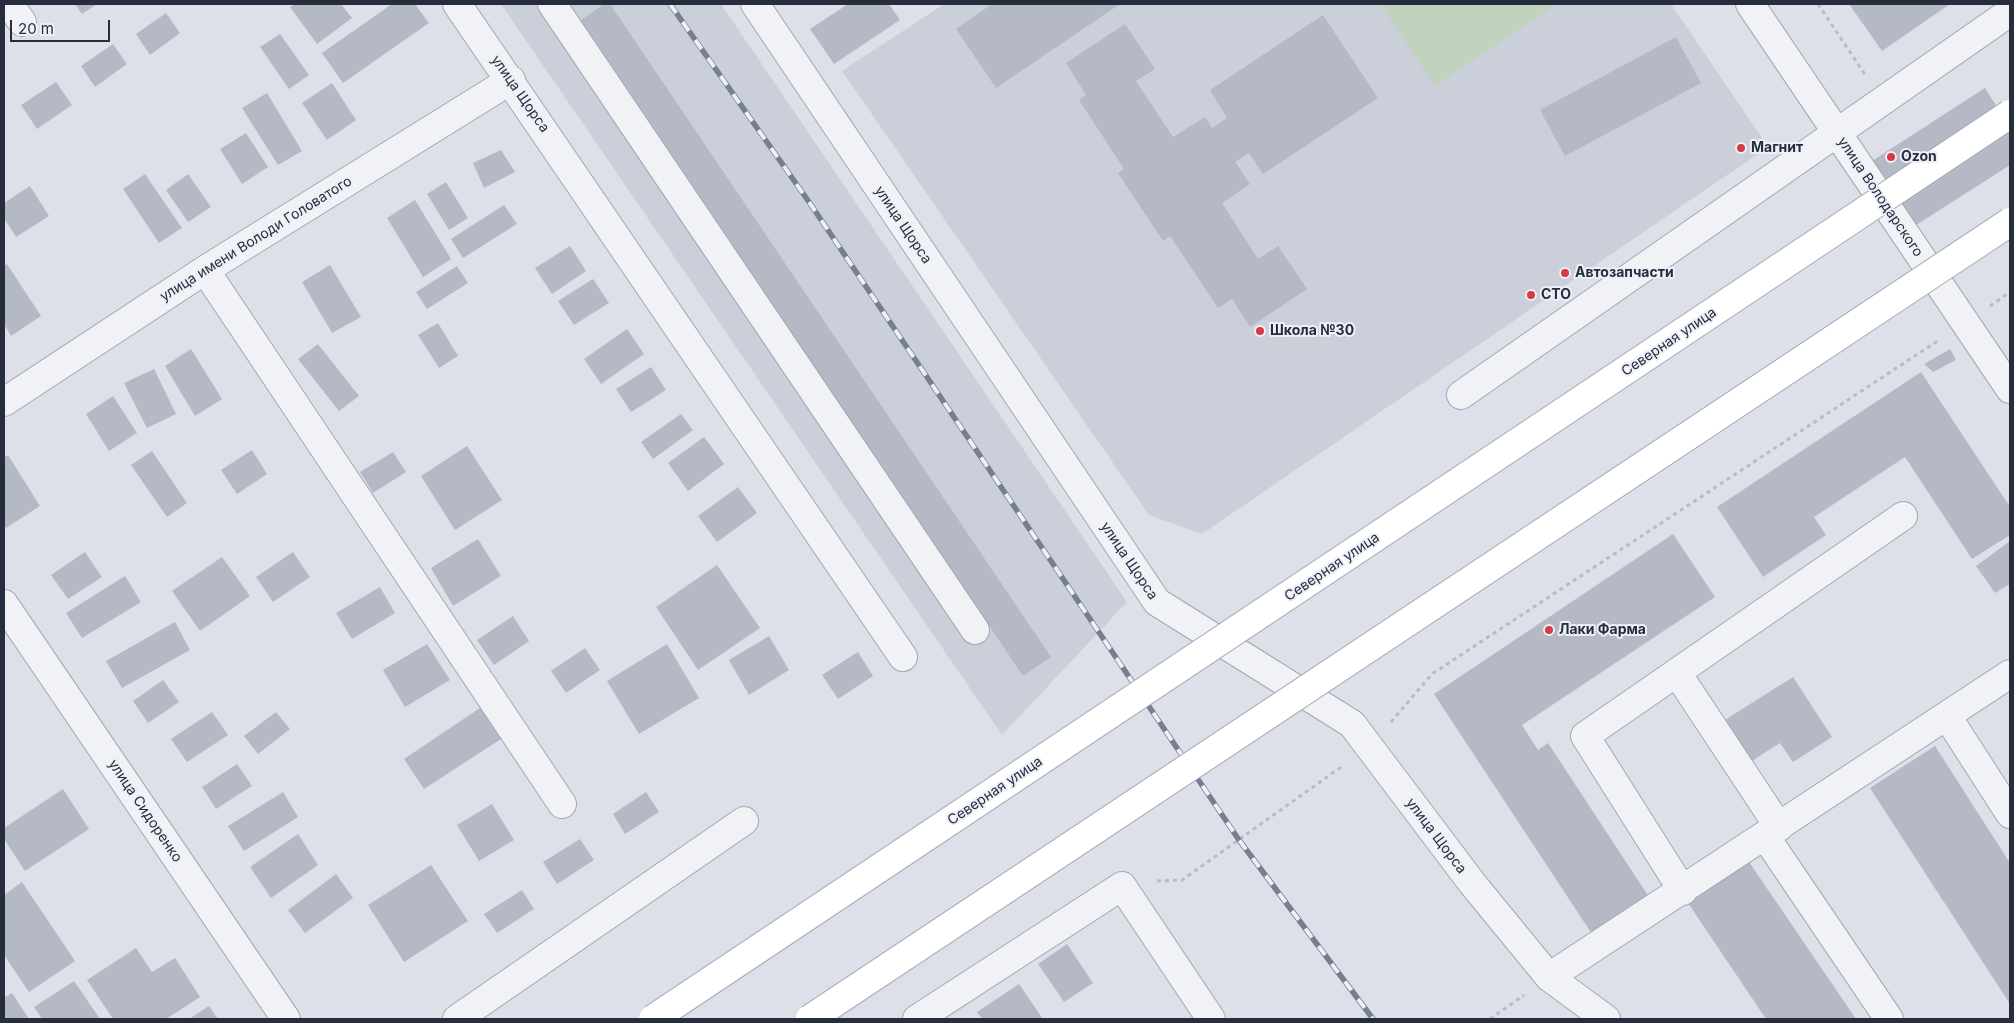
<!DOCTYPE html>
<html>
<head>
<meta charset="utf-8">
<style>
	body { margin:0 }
	#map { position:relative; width:2014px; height:1023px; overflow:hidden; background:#dde0e8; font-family:Inter,sans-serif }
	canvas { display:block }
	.frame { position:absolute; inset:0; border:5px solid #262d3f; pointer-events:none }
	.scale { position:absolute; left:10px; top:20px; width:100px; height:22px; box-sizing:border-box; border:2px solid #262d3f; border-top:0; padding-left:6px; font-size:15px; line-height:18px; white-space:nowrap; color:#262d3f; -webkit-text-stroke:4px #edf0f6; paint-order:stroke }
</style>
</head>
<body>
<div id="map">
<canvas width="2014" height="1023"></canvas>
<div class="frame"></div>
<div class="scale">20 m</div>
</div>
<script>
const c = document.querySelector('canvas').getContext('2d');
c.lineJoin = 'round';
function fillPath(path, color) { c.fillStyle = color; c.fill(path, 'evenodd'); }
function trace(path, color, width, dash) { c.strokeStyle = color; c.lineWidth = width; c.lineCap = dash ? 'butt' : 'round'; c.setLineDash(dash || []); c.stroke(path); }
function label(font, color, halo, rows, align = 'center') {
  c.font = font + ' Inter,sans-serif'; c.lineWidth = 4; c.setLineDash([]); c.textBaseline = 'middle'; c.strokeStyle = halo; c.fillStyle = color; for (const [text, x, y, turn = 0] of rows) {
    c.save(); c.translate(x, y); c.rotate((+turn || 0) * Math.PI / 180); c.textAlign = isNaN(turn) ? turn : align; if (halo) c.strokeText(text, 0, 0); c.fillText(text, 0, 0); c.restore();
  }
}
fillPath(new Path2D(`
	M501,4h220l406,598 -125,133z
	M944,4h727l97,143 -566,387 -53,-19 -307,-444z`), '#cbcfda');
fillPath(new Path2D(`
	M1380,4h178l-123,82z`), '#c1d2be');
fillPath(new Path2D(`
	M75,4h22l-15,10z
	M296,4h45l11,14 -35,26 -27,-37z
	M392,4h23l14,19 -86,60 -21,-30z
	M604,4h6l441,653 -28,19 -442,-656z
	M848,4h41l11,16 -66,44 -24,-35z
	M992,4h128l-124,84 -40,-59z
	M1849,4h101l-68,47z
	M166,13l14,20 -30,22 -14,-21z
	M1323,15l55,83 -115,76 -14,-21 -14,9 15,22 -28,19 36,56 20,-13 29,43 -57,38 -18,-28 -14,9 -48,-72 -7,5 -45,-68 6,-4 -45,-69 7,-5 -20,-32 59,-39 30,45 -19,12 37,56 32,-20 7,11 15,-10 -17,-28z
	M280,34l29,41 -20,14 -29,-42z
	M1676,37l25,46 -136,73 -25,-46z
	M113,44l14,20 -32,23 -14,-21z
	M56,82l16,23 -35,24 -16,-24z
	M332,83l24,37 -29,20 -25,-37z
	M1985,88l25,40v37l-97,62 -41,-66z
	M267,93l35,58 -24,14 -36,-57z
	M246,133l22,34 -26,17 -22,-35z
	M501,150l14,22 -31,16 -11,-25z
	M145,174l37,54 -23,15 -36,-54z
	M188,174l23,33 -23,15 -22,-32z
	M446,182l22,36 -19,12 -22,-36z
	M30,186l19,30 -33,21 -12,-19v-15z
	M415,200l36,59 -28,18 -36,-59z
	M504,205l13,19 -54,34 -12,-19z
	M570,246l16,25 -34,23 -17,-26z
	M7,264l34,52 -30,20 -7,-12v-58z
	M330,265l31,52 -29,16 -30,-51z
	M457,266l11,17 -41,26 -11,-17z
	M593,279l16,24 -35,22 -16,-24z
	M438,323l20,33 -19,12 -21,-33z
	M627,329l17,25 -43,30 -17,-25z
	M318,344l41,52 -20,15 -41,-52z
	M191,349l31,50 -27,17 -30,-50z
	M1950,349l6,11 -23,12 -9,-8z
	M651,367l15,23 -35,22 -15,-23z
	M154,369l22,45 -29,14 -23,-45z
	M1921,372l89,135v28l-38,24 -67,-102 -91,60 12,18 -63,42 -46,-70z
	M113,396l24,37 -28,18 -23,-37z
	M681,414l12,16 -40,29 -12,-17z
	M704,437l20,27 -36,27 -20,-28z
	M467,446l35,54 -47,30 -34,-54z
	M252,450l15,24 -30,20 -16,-24z
	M152,451l35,52 -20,14 -36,-52z
	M393,452l13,20 -33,21 -13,-21z
	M8,455l32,51 -34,22 -2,-4v-66z
	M738,487l19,26 -40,29 -19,-26z
	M1673,534l42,63 -193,128 16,25 10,-7 101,154 -57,37 -158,-240z
	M478,539l23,37 -48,30 -22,-38z
	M2010,541v43l-15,9 -19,-27z
	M85,552l17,25 -34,22 -17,-24z
	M293,552l17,25 -37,25 -17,-25z
	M222,557l28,39 -50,35 -28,-40z
	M717,565l43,63 -62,42 -42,-63z
	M125,576l16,26 -59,36 -16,-25z
	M380,587l15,26 -43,26 -16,-26z
	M513,616l16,25 -35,24 -17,-25z
	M175,622l15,28 -68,38 -16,-27z
	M769,636l20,34 -40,25 -20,-35z
	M427,644l23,36 -45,27 -22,-37z
	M667,644l32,54 -60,36 -32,-53z
	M585,648l15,22 -34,23 -15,-22z
	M858,652l15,24 -35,23 -16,-24z
	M1793,677l39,60 -39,25 -13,-19 -33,21 -27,-41z
	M163,680l16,22 -31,21 -15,-22z
	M480,708l21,31 -77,50 -20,-30z
	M212,712l16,23 -41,27 -16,-23z
	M276,712l14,17 -32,25 -14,-18z
	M1935,746l75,117v141l-140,-216z
	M237,764l15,22 -36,23 -14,-22z
	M63,789l26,40 -64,42 -21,-32v-11z
	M283,792l15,25 -54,34 -16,-25z
	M646,792l13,20 -34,22 -12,-20z
	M492,804l22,36 -35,21 -22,-36z
	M298,834l20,31 -47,33 -21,-31z
	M580,839l14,21 -37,24 -14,-22z
	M1747,859l109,160h-90l-80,-119z
	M431,865l37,56 -64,41 -36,-57z
	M336,874l17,24 -48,35 -17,-23z
	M22,882l53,79 -46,31 -25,-37v-60z
	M522,890l12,19 -37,24 -13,-19z
	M1067,944l26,39 -29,19 -26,-38z
	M136,948l16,24 23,-14 25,39 -34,22h-53l-26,-39z
	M74,981l26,38h-58l-8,-12z
	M1019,984l24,35h-61l-5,-7z
	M12,993l17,26h-25v-21z
	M209,1006l9,13h-29z`), '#b4b9c5');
const minor = new Path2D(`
	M9,4l13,18
	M457,4l446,653
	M552,4l423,626
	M755,4l402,598 195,122 120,159 77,94 57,42
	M1750,4l260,385
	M205,270l357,534
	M1461,395l549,-383
	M4,402l201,-132 306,-190
	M4,604l282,415
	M1677,673l102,154
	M1947,716l63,98
	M1765,836l124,183
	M1683,891l-98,-155 318,-220
	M1549,977l461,-303
	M457,1019l287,-198
	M917,1019l205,-133 89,133`);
trace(minor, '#a2a7b2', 30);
trace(new Path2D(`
	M1818,4l48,72
	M1990,306l20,-14
	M1391,722l41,-48 507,-334
	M1157,881l25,-1 162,-115
	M1490,1019l34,-24`), '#b7bbc3', 3, [4, 4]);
trace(minor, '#f0f2f6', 28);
const rail = new Path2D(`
	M670,4l139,198 430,638 134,179`);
trace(rail, '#767e92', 5.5);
trace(rail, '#edf0f6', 4, [11]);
const majorBridge = new Path2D(`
	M653,1019l1357,-905
	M810,1019l1200,-797`);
trace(majorBridge, '#9ca3b4', 30, []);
trace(majorBridge, '#fff', 28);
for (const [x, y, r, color] of [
	[1741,148,5,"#d43b43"],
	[1891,157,5,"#d43b43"],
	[1565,273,5,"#d43b43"],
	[1531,295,5,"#d43b43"],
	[1260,331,5,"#d43b43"],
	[1549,630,5,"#d43b43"]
]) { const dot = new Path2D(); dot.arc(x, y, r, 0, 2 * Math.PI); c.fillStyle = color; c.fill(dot); trace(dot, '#edf0f6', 2); }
label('14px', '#262d3f', '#edf0f6', [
	["улица Щорса",520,94,55],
	["улица Володарского",1880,197,56],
	["улица Щорса",903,225,56],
	["улица имени Володи Головатого",256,239,-32],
	["Северная улица",1669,342,-34],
	["улица Щорса",1129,561,56],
	["Северная улица",1332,567,-34],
	["Северная улица",995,791,-34],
	["улица Сидоренко",145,811,56],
	["улица Щорса",1436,836,53]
]);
label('bold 14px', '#262d3f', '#edf0f6', [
	["Магнит",1751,148],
	["Ozon",1901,157],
	["Автозапчасти",1575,273],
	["СТО",1541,295],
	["Школа №30",1270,331],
	["Лаки Фарма",1559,630]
], 'left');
</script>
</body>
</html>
